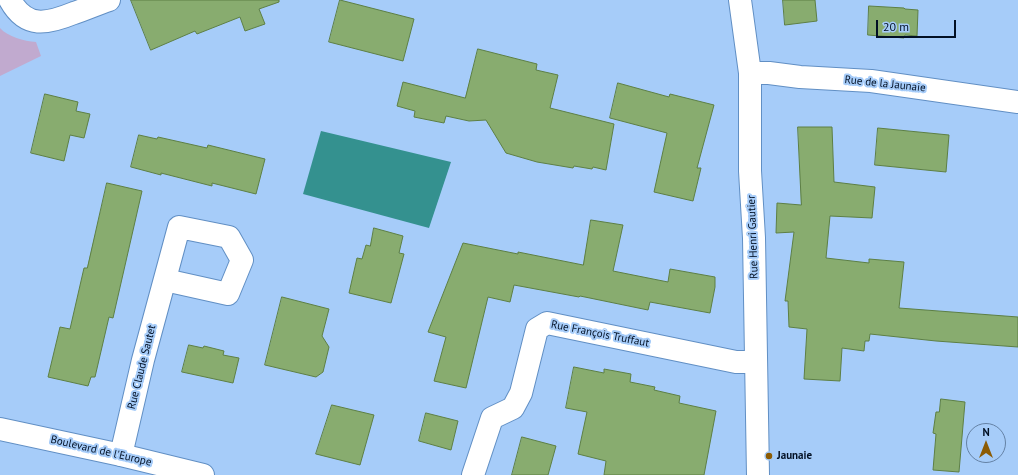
<!DOCTYPE html>
<html>
<head>
<meta charset="utf-8">
<style>
	body { margin:0 }
	#map { position:relative; width:1018px; height:475px; overflow:hidden; background:#a6ccf9; font-family:"PT Sans",sans-serif }
	canvas { display:block }
	.north { position:absolute; left:966px; top:423px; width:40px; height:40px; box-sizing:border-box; background:#a6ccf9; border:1px solid #6481a4; border-radius:50%; rotate:0deg; font-size:11px; font-weight:700; line-height:16px; text-align:center; color:#021024 }
	.north::after { content:''; display:block; margin:auto; width:14px; height:18px; background:#8c5b03; clip-path:polygon(50% 0,100% 100%,50% 72%,0 100%) }
	.scale { position:absolute; left:876px; top:20px; width:80px; height:18px; box-sizing:border-box; border:2px solid #021024; border-top:0; padding-left:5px; font-size:12px; line-height:14px; white-space:nowrap; color:#021024; -webkit-text-stroke:3px #a6ccf9; paint-order:stroke }
</style>
</head>
<body>
<div id="map">
<canvas width="1018" height="475"></canvas>
<div class="north">N</div>
<div class="scale">20 m</div>
</div>
<script>
const c = document.querySelector('canvas').getContext('2d');
c.lineJoin = 'round';
function fillPath(path, color) { c.fillStyle = color; c.fill(path, 'evenodd'); }
function trace(path, color, width, dash) { c.strokeStyle = color; c.lineWidth = width; c.lineCap = dash ? 'butt' : 'round'; c.setLineDash(dash || []); c.stroke(path); }
function label(font, color, halo, rows, align = 'center') {
  c.font = font + ' "PT Sans",sans-serif'; c.lineWidth = 4; c.setLineDash([]); c.textBaseline = 'middle'; c.strokeStyle = halo; c.fillStyle = color; for (const [text, x, y, turn = 0] of rows) {
    c.save(); c.translate(x, y); c.rotate((+turn || 0) * Math.PI / 180); c.textAlign = isNaN(turn) ? turn : align; if (halo) c.strokeText(text, 0, 0); c.fillText(text, 0, 0); c.restore();
  }
}
fillPath(new Path2D(`
	M0,28c8,9 24,13 36,14l5,14 -41,20z`), '#c1aacf');
fillPath(new Path2D(`
	M321,131l130,31 -22,66 -126,-34z`), '#34918f');
const building = new Path2D(`
	M131,0h148v2l-20,7 6,15 -20,7 -5,-14 -43,17 -2,-3 -44,19z
	M340,0l74,19 -11,42 -74,-19z
	M783,0h32l2,21 -32,4z
	M869,6l35,2 1,1 13,1 -1,26 -12,-1 -1,3 -36,-3z
	M478,49l59,15 -1,6 22,5 -8,33 64,16 -8,46 -13,-3 -1,2 -18,-3 -1,2 -36,-6 -31,-9 -20,-33 -17,1 -23,-5 -2,7 -30,-6 1,-6 -18,-5 6,-24 62,16z
	M618,83l51,14 1,-3 44,11 -17,63h4l-8,33 -39,-9 13,-59 -57,-15z
	M45,94l33,8 -2,9 14,3 -6,24 -14,-3 -6,26 -33,-8z
	M798,127h34l2,55 41,5 -3,31 -42,-2 -4,42 43,5v-4l35,3 -5,46 119,9v30l-82,-6 -66,-7 -1,7h-4l-1,10 -22,-3 -2,33 -36,-2 3,-50 -18,-2 -1,-26h-3l9,-69 -18,1 1,-30 24,2z
	M878,128l71,7 -3,37 -71,-7z
	M139,135l18,4 1,-2 49,11 1,-3 57,14 -9,35 -44,-11v3l-51,-13v2l-30,-8z
	M107,183l35,8 -29,127 -4,-1 -14,60h-4l-3,9 -40,-9 12,-50 10,2 14,-61h3z
	M591,220l32,5 -10,46 55,11 2,-13 45,8v10l-5,26 -60,-11 -2,8 -68,-14 -1,1 -65,-12 -4,17 -22,-5 -22,91 -32,-7 12,-44 -18,-5 35,-89 55,11v-2l65,13z
	M374,228l29,8 -4,17 5,1 -13,49 -42,-10 8,-35 5,1 4,-14 4,1z
	M282,297l47,12 -7,27 7,11 -6,25 -7,5 -51,-12z
	M189,345l14,3 1,-2 20,5 -1,4 16,3 -6,25 -51,-11z
	M574,367l30,6v-4l27,5 -1,8 25,5 -1,3 26,6 -1,7 37,8 -12,64h-100l2,-14 -28,-7 9,-42 -21,-4z
	M941,399l24,3 -6,70 -26,-2 3,-36 -3,-1 3,-21h3z
	M332,405l42,10 -14,50 -44,-11z
	M426,413l32,8 -7,29 -32,-9z
	M522,437l34,9 -8,29h-36z`);
fillPath(building, '#88ac6f');
trace(building, '#5d7f44', 1);
const minor = new Path2D(`
	M10,0c16,29 37,24 64,13 12,-4 23,-9 35,-13
	M750,73h19l31,4 71,4 147,21
	M121,455l22,-95 36,-133 50,10 13,23 -14,34 -63,-14
	M473,475l19,-57 21,-10 8,-15 16,-64 10,-6 189,39h20`);
const tertiary = new Path2D(`
	M0,429l121,26 82,20`);
const secondary = new Path2D(`
	M740,0l10,73v98l4,67 4,237`);
trace(minor, '#618fc4', 24);
trace(tertiary, '#618fc4', 24);
trace(secondary, '#618fc4', 24);
trace(minor, '#fff', 22);
trace(tertiary, '#fff', 22);
trace(secondary, '#fff', 22);
for (const [x, y, r, color] of [
	[769,456,4,"#8c5b03"]
]) { const dot = new Path2D(); dot.arc(x, y, r, 0, 2 * Math.PI); c.fillStyle = color; c.fill(dot); trace(dot, '#a6ccf9', 1.5); }
label('11px', '#021024', '#a6ccf9', [
	["Rue de la Jaunaie",885,84,6],
	["Rue Henri Gautier",753,237,-92],
	["Rue François Truffaut",600,334,11],
	["Rue Claude Sautet",142,367,-76],
	["Boulevard de l'Europe",101,451,13]
]);
label('bold 11px', '#021024', '#a6ccf9', [
	["Jaunaie",777,456]
], 'left');
</script>
</body>
</html>
